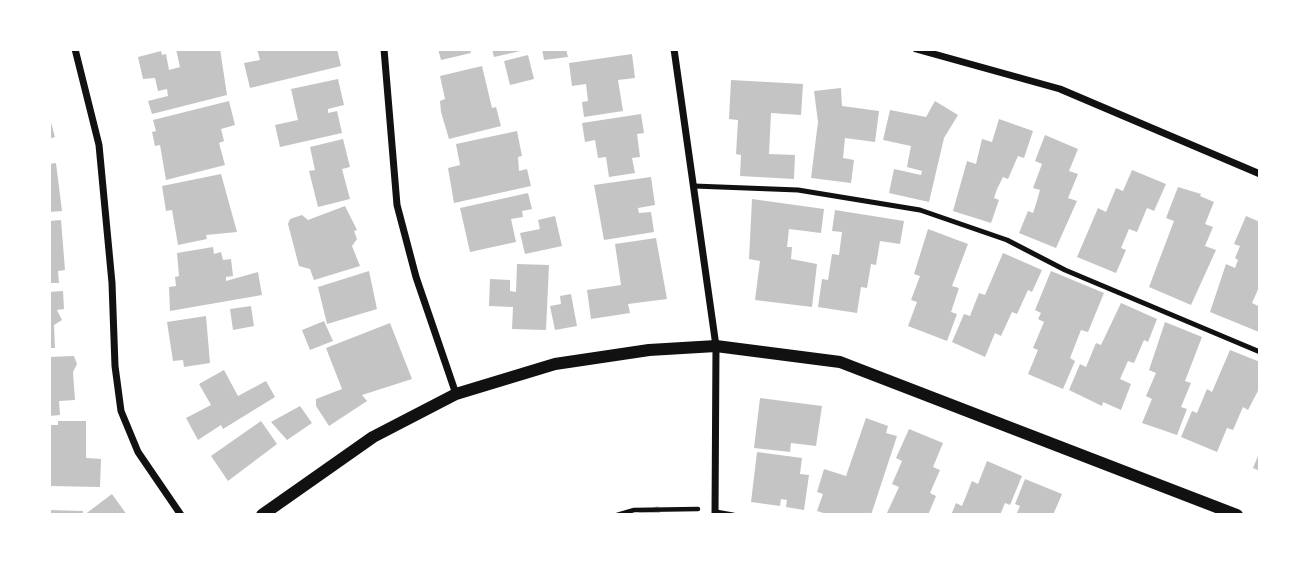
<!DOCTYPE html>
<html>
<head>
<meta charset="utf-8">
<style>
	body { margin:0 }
	#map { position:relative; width:1309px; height:564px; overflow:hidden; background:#fff; font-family:Barlow,sans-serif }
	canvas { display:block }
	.frame { position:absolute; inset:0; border:51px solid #fff; pointer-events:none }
</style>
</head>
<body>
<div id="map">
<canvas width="1309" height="564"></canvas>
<div class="frame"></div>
</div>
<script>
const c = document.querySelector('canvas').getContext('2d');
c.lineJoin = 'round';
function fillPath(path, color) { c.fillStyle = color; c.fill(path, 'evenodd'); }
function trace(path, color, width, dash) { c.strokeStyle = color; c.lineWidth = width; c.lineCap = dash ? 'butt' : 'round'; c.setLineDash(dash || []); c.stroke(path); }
fillPath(new Path2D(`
	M176,49h44l7,46 -75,19 -4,-13 20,-5 -1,-7 -9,2 -3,-13 -12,1 -5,-22 23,-6 1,4 4,-1 3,16 11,-3z
	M257,49h80l4,17 -91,22 -6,-25 16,-3z
	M438,49h32l1,4 -30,7z
	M492,49h32l1,1 -31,7z
	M542,49h24l2,8 -24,3z
	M632,54l3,24 -17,2 5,31 -39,6 -2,-15 6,-1 -2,-17 -14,2 -3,-23z
	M528,55l6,24 -24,6 -6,-24z
	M482,66l10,42 4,-1 5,19 -52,13 -8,-27 -1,-11 5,-2 -5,-23z
	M338,79l6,26 -16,4v4l9,-2 5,22 -62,14 -5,-22 23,-5 -7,-31z
	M731,80l72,4 -2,31 -30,-2 -2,41 26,1 -1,24 -54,-3 1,-21 -5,-1 2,-34 -9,-1z
	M841,88l1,18 37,5 -4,31 -30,-4 -2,20 11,2 -3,23 -40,-5 7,-56 -4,-31z
	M229,101l6,24 -14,4 3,12 -5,2 6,22 -59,15 -6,-35 -5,1 -3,-14 4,-1 -3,-11z
	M935,101l23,14 -14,23 -15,64 -40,-9 5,-24 27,6 1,-4 -15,-4 4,-21 -28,-6 7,-30 36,7z
	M641,114l3,19 -7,1 3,23 -8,1 3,15 -26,4 -3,-20 -8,1 -3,-18 -10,2 -3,-19z
	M49,115l6,22 -6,2z
	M999,119l34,12 -9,27 -6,-2 -10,23 -5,-2 -6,12 -3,9 5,2 -8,23 -38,-12 14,-50 9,3 6,-25 10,3z
	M517,131l5,25 -4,1 1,14 8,-2 4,17 -77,17 -6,-35 12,-3 -4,-21z
	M1045,135l33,14 -9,22 9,3 -10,24 9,3 -21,47 -37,-15 9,-22 5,2 3,-9 4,-14 -7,-2 9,-24 -7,-3z
	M343,139l7,28 -8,2 8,30 -32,8 -9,-36 6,-1 -5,-23z
	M56,163l6,48 -13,1v-48z
	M1132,170l34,14 -12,27 -7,-3 -10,24 -8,-3 -8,19 5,2 -10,23 -39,-16 21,-49 8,4 10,-24 7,3z
	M221,174l16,58 -31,3 1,4 -29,6 -6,-35 -6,1 -4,-25z
	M651,177l4,28 -17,3 1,5 12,-1 3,20 -50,8 -10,-55z
	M1178,187l23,7 -1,2 14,6 -9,22 8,3 -8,19 11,4 -25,55 -42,-18 25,-66 -8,-3z
	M528,193l4,16 -10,2 1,6 -12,2 5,23 -46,10 -10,-44z
	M752,199l72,10 -3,24 -32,-4 -2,18h5l-1,12 26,5 -5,43 -57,-7 5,-39 -11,-2z
	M345,206l12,24 -3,1 3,8 -5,7 8,20 -46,14 -4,-11 -11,-3 -11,-42 2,-5 12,-4 6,5z
	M835,210l69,11 -4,23 -20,-3 -4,24 -5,-1 -4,24 -6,-1 -4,26 -39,-6 4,-28 6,1 4,-26 7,1 3,-23 -10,-1z
	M555,216l7,30 -37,8 -5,-21 20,-4 -2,-9z
	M1246,216l14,6v63l-8,18 8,4 -1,25 -49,-20 16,-48 9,4 3,-8 -3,-2 5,-12 -6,-2z
	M61,220l4,50 -7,1 1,12h-10v-62z
	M928,229l40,15 -16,42 7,2 -8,24 6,2 -10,27 -39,-15 9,-24 -6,-2 9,-24 -6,-2z
	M656,238l11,61 -39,5 2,9 -39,6 -4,-29 34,-5 -6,-41z
	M213,247l1,7 7,-2 2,8 8,-1 2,17 -7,1v4l32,-9 4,23 -92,16 -1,-24 7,-1 -1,-9 4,-1 -2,-23z
	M1003,253l39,17 -10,22 -4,-2 -11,24 -5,-2 -11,24 -6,-3 -10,24 -33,-15 12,-28 6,2 9,-23 6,2z
	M517,264l32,1 -3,65 -34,-1 1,-22 -24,-1 1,-27 20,1v11l6,1z
	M369,271l8,38 -50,15 -9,-37z
	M1051,271l53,22 -16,39 -7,-2 -11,28 5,3 -12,28 -35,-15 10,-24 -5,-2 11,-26 -6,-3 3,-6 -6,-3z
	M63,291l1,18 -7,1 5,10 -8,5 1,23h-6v-56z
	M571,294l6,32 -22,4 -5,-24 11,-2 -1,-8z
	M1121,303l36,16 -9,23 -4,-2 -10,23 -6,-2 -8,18 11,5 -10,26 -18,-8 -1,4 -33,-16 11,-26 6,3 10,-24 5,2z
	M251,306l3,20 -21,4 -3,-21z
	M206,316l4,47 -26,4 -1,-7 -10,1 -6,-39z
	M324,321l9,20 -23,9 -8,-20z
	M1165,322l37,15 -17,44 6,2 -10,24 6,2 -10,26 -35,-12 10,-24 -6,-3 10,-23 -7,-3z
	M390,323l22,56 -50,16 5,6 -38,25 -13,-20v-7l26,-10 -16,-41z
	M1230,350l30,12v25l-12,23 -5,-3 -10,23 -6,-2 -10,24 -36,-15 11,-26 5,2 10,-24 5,3z
	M74,356l3,8 -4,8 2,28 -16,1 1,14 -11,1v-59z
	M224,370l14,26 28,-15 9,16 -52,32 -2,-4 -23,15 -12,-22 25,-13 -12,-21z
	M760,398l62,8 -6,40 -25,-3 -1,9 -36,-4z
	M300,406l12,17 -25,17 -16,-18z
	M866,418l22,8 -2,7 11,3 -26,79h-41l-13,-4 6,-17 -6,-2 7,-23 22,7z
	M58,421h28v37l15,1 -1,28 -51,-1v-61h9z
	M261,421l16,23 -49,37 -17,-25z
	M909,429l34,14 -10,24 7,3 -10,23 6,3 -8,19h-42l13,-28 -7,-3 10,-23 -6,-3z
	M1260,451v20l-7,-3z
	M757,452l45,6 -2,16 9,1 -5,35 -18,-3 1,-7 -6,-1 -1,7 -29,-4z
	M987,461l35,15 -12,29 -5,-2 -5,12h-49l5,-12 6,3 10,-25 6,3z
	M1025,479l37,15 -9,21h-37l4,-9 -5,-2z
	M112,494l15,21h-43z
	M658,506l3,9h-30z
	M49,510l34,1v4h-34z`), '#c4c4c4');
trace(new Path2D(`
	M617,515l17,-5 64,-1`), '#111', 4.5);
trace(new Path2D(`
	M694,186l104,4 122,20 87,30 58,30 195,82
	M716,512l17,3`), '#111', 5);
trace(new Path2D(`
	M75,49l24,96 13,138 3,83 6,45 17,41 43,63
	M384,49l13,156 19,72 40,117
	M674,49l42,297 -1,169
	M916,49l144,40 200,85`), '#111', 7);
trace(new Path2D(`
	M262,515l111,-78 83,-43 99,-30 94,-14 67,-4 124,16 397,153`), '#111', 12);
</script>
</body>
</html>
